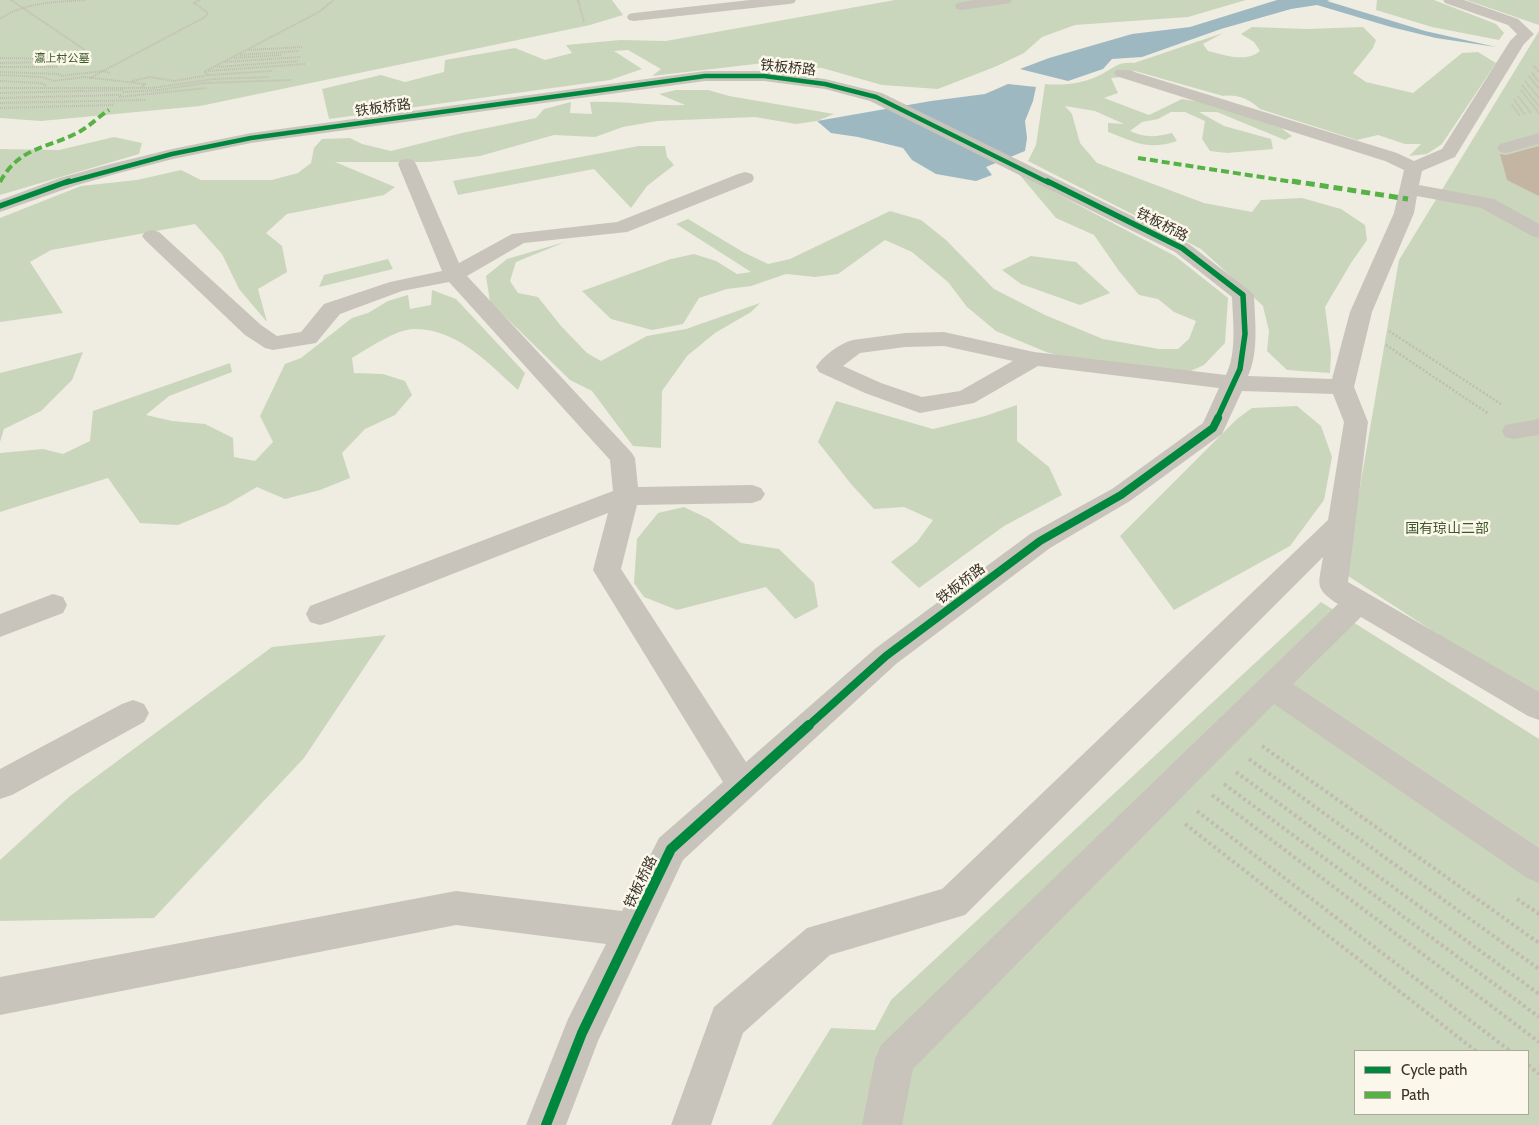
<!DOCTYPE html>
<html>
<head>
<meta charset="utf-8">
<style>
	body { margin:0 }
	#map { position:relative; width:1539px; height:1125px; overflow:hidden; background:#efece2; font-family:Cabin,sans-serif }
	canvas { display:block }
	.legend { position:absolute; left:1354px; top:1050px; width:175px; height:65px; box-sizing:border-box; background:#fbf7ea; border:1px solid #ada89c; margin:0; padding:6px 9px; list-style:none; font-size:15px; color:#393228 }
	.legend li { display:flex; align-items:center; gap:10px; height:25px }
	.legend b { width:25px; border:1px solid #ada89c }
</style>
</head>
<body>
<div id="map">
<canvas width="1539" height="1125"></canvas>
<ul class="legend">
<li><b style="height:6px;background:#00873e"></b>Cycle path</li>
<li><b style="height:6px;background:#56b245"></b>Path</li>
</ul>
</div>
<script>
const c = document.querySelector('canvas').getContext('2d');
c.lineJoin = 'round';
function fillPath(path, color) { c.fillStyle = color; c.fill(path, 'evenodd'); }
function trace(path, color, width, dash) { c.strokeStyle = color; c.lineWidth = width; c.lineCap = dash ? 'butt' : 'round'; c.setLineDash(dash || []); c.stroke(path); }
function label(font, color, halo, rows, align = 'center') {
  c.font = font + ' Cabin,"Noto Sans SC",sans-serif'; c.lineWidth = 5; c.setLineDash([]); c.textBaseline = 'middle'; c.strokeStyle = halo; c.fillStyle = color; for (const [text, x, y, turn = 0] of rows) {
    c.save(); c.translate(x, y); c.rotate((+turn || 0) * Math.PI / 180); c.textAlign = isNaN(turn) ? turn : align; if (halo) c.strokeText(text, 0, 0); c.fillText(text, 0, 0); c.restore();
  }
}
fillPath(new Path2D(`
	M0,0h612l11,15 -33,10 -390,81 -159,15 -41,-3z
	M895,0h351l-58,17 -113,8 -33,12 -18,16 -27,13 -59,23 -56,-4 -60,-17 -58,-5 -112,13 9,-7 -33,-19 -14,1 28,18 -32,11 -281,39 -7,-30 59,-14 24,7 39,-10 1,-12 70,-12 30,12 27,-7 -6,-8 54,-5 46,1z
	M1377,0h57l62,24 8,9 -5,7 -67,-13 -56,-17z
	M1466,0h73v26v-1z
	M1252,27l55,2 56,-2 13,13 -3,8 -20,25 13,9 47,11 49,-40 16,-1 18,11 -54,81 -15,10 -18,2 12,-12h-16l-27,-9 -21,5 -97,-31c-11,-10 -22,-15 -37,-13l-88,-25 -13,6 -11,1 7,15 -14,5 45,17 33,-16 20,3 79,26 11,8 -7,4 -68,-28h-18l25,14 47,13 2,10 -46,4 -17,-2 -8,-12 3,-18 -20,-9h-14l-13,7 -16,3 -12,9c15,7 26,6 42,2l5,8c-29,10 -42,1 -69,-9v-9l16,1 -29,-13 -30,-5 7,8 8,29 17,20 107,40 48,9 9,-12 41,-2 39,11 24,16 2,15 -16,23 -26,44 6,46 -1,20 -43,-3 -20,-19 2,-20 -6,-25 -62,-57 -173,-88 8,-16 9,-61c19,2 41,-1 57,-10 14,-7 15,-12 32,-11l89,-30 -20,11 5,7c16,4 38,12 52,0l-6,-9 -13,-8z
	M1539,31v669l-194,-126 54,-314z
	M676,90h32l21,6 105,18 -17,7 -21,3 -41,-7 -98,4 -34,6 -28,10 -41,-2 -74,21 -52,6h-93l60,25 -11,8 -97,19 -21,19 16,13 5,26 -29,17 9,33 -28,-33 -17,-35 -27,-30 -144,26 -21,12 33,51 -63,9v-104l81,-32 56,-6 44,-10 20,10h71l26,-7 13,-10 3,-15 8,-9 28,-1 12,6 29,7 71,-18 74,-15 8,-9 27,-7 -1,11 22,1 -2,-12c33,-1 63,4 95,3l-26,-11z
	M114,137l28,6 -3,11 -139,41v-46l59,1z
	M639,146h26l2,11 7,8 -27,21 -16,22 -37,-39 -136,26 -5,-14z
	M1018,173l157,83 53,42 -3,45 -21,22 -20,9 -64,-1 -74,-21 -50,-21 -29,-24 -19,-25 -36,-30 -27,-12 -47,34 -23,3 -29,-3 -35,12 -24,3 -28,9 -16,26 -31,6 -41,-11 -29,-28 89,-32 23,-5 22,7 21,13 14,-2 -75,-48 12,-5 55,33 25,12 22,-5 100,-48 31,9 25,20 48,49 51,26 58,24 56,10h19l11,-10 7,-18 -22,-9 -16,-13 -19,-4 -20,-24 -25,-36 -38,-17z
	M565,242l-49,20 -6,19 8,12 20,4 23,29 26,27 14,8 46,-25 39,-7 74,-26 -9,9 -36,21 -28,23 -25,35 -1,57 -28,-2 -41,-55 -22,-11 -80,-78 -4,-26 21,-17z
	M1031,256l45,6 34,31 -30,12 -59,-21 -19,-14z
	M388,259l5,10 -74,18 5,-12z
	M432,290l24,9 69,74 -7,17c-29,-26 -60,-61 -103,-61 -17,-1 -48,20 -63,29l2,15 29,1 22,7 7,14 -17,20 -30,14 -23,24 8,25 -30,12 -35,9 -28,-12 -31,18 -48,20 -38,-2 -32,-45 -108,34v-59l43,-4 20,5 27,-13 3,-30 137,-48 2,9 -63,24 -23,19 26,6 33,3 28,14 1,19 21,4 18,-19 -13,-26 25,-52 16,-6 51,-40 16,-5 20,-12 20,-6 2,14 21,-4z
	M83,352l-11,28 -31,31 -37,18 -4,13v-69z
	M836,401l97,28 52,-13 32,-11v36l32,26 13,28 -58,31 -85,62 -28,-26 26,-20 16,-22 -29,-13 -30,2 -23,-25 -33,-42z
	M1297,406l24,20 11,31 -8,43 -34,46 -116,64 -54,-74 117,-117 15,-11z
	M684,507l25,12 32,24 38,6 35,34 4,24 -23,12 -29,-32 -89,23 -33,-13 -10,-14 3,-44 21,-26z
	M1321,602l218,137v386h-768l60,-97 44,2 16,-30zM1355,1051h173v63h-173z
	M386,635l-82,123 -150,160 -154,3v-61l70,-64 202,-149z`), '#cad6bb');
fillPath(new Path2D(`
	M1277,0h53l-3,1 98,30 71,16 -60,-9 -45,-11 -74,-22 -26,4 -70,20 -79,28 -30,2 -9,10 -35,12 -48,-12 29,-11 83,-24 58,-7z
	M1008,84l28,3 -3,14 -8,20 2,17 -2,13 -39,16 6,8 -16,6 -40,-7 -24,-14 -9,-12 -45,-11 -27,-4 -14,-12 114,-20 54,-7z`), '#9db8c1');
fillPath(new Path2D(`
	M1539,146v50l-32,-16 -7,-26 6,1z`), '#c4b4a2');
trace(new Path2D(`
	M11,0l74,50
	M578,0l6,22
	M0,19c24,-17 58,-17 86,-19
	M249,50l54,-3
	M240,55l59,-4
	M0,58l64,1
	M234,58l47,-3
	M225,62l76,-5
	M0,63l64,-1
	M1534,66l5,6
	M0,67h57
	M217,67l82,-6
	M208,71l97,-7
	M0,72l59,2 2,2 42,-5 7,2
	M1532,73l7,9
	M0,75l42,2 12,4 30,-4 61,7 -3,4
	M209,75l-5,-3 115,-60 15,-12
	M1529,76l10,13
	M90,78l115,-61 3,-4 -14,-10 6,-3
	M0,81l41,2 6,3
	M132,81l18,-4 24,4 35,-6 63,-4
	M1525,81l14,17
	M1522,85l17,21
	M0,88h152l62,-9 55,-2
	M1521,90l18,23
	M123,92l37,-2 45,-7 86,-3
	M0,93l124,-3
	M1518,96l13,17
	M119,97l88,-9
	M0,98l121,-3
	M1514,99l11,16
	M0,103l145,-3
	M1512,105l8,11
	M0,108l113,-3`), '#c1bcb3', 2, [1, 1]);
trace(new Path2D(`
	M1389,331l112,73
	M1386,345l103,69`), '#c1bcb3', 2.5, [2, 2]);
trace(new Path2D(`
	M1262,746l277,197
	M1249,759l290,210
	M1236,772l303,222
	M1224,784l315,233
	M1212,795l327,247
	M1197,811l313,240
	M1185,824l291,227
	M1517,899l22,15
	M1528,1065l11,9`), '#c1bcb3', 4, [3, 3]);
fillPath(new Path2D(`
	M750,0h46l-2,3 -5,1 -155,17 -5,-1 -2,-3 2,-3 5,-1z
	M974,0h38l-2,3 -5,1 -43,6 -5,-1 -2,-3 2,-3z
	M1443,0h21l54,19 16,15 -10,10 -69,113 -33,14 -3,14 75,14 45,25v14l-7,-2 -51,-28 -64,-12 -3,17 -42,99 -18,75 14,35 -20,160 191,110v28l-11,-4 -167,-99 -68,67 246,164v35l-12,-5 -253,-174 -361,365 -11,56h-40l13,-66 6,-14 457,-441c-25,-16 -19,-20 -15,-47l-358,358 -135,40 -87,78 -32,92h-40l43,-118 93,-79 135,-39 386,-369 16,-98 -11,-28 -91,-3 -20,43 -92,67 -80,47 -154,116 -213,196 -85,181 -32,84h-40l42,-106 38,-75 -150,-19 -456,90v-38l456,-86 166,20 37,-73 64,-56 -130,-212 15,-57 -278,109 -10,3 -10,-3 -4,-8 4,-8 303,-115 -3,-31 -161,-178 -47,9 -62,23 -24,29 -43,7 -8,-2 -20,-13 -100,-95 -3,-4 3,-4 7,-2 7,2 102,93 16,11 24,-4 23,-28 66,-22 52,-11 -44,-107 3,-4 6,-1 6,1 3,4 43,99 53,-29 105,-12 121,-48 7,-2 7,2 2,4 -2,4 -125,50 -103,11 -57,33 164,176 4,6 3,29 114,-2 9,3 4,6 -4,6 -9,3 -115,2 -16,64 125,193 130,-114 154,-114 82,-45 91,-66 16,-35 -181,-22 -64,37 -54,10 -55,-20 -46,-21 -3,-5c7,-11 24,-24 37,-27l52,-7 39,-1 90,20 192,23c11,-23 7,-53 6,-78l-57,-45 -305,-151 -45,-12 -61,-8h-59l-454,62 -78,16 -54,14 -45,13 -74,26v-12l60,-22 47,-13 65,-16 79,-16 454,-62h59l61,8 57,14 307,151 61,47 4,4c1,26 5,57 -6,81l84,3 18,-67 44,-99 10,-43 -19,-9 -269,-85 -2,-3 2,-3h12l269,83 17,8 28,-12 68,-108 7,-7 -9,-9 -63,-22zM944,346l69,15 -53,30 -38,6 -41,-14 -38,-17 17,-13 45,-6z
	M1539,133v11l-33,9 -6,-1 -3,-4 3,-4z
	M1539,419v16l-25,4 -9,-2 -3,-6 3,-6z
	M53,594l10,3 4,8 -4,8 -63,24v-23z
	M133,700l11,4 5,9 -5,9 -132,73 -12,4v-30l122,-65z`), '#c8c4bb');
trace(new Path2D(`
	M1138,158l162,25
	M0,182c19,-35 46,-33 77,-49 12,-6 21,-16 32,-23`), '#56b245', 4, [8, 4]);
trace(new Path2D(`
	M1292,181l116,18`), '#56b245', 5, [9, 5]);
trace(new Path2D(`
	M65,183l107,-29 79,-16 454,-62h59l61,8 51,13 173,86`), '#00873e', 4.5);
trace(new Path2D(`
	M1047,181l135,67 61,47 2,39 -5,35 -23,50
	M0,206l69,-25`), '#00873e', 5.5);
trace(new Path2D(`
	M808,726l78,-70 154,-115 81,-46 92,-67 5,-10`), '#00873e', 8);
trace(new Path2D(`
	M546,1125l36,-92 89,-184 138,-124`), '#00873e', 10);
label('11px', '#3d592a', '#fbf7ea', [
	["瀛上村公墓",62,59]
]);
label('14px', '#393228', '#fbf7ea', [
	["铁板桥路",788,68,6],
	["铁板桥路",383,108,-8],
	["铁板桥路",1162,225,27],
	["铁板桥路",961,584,-37],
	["铁板桥路",641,882,-64]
]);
label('14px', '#3d592a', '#fbf7ea', [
	["国有琼山二部",1447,529]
]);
</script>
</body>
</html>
